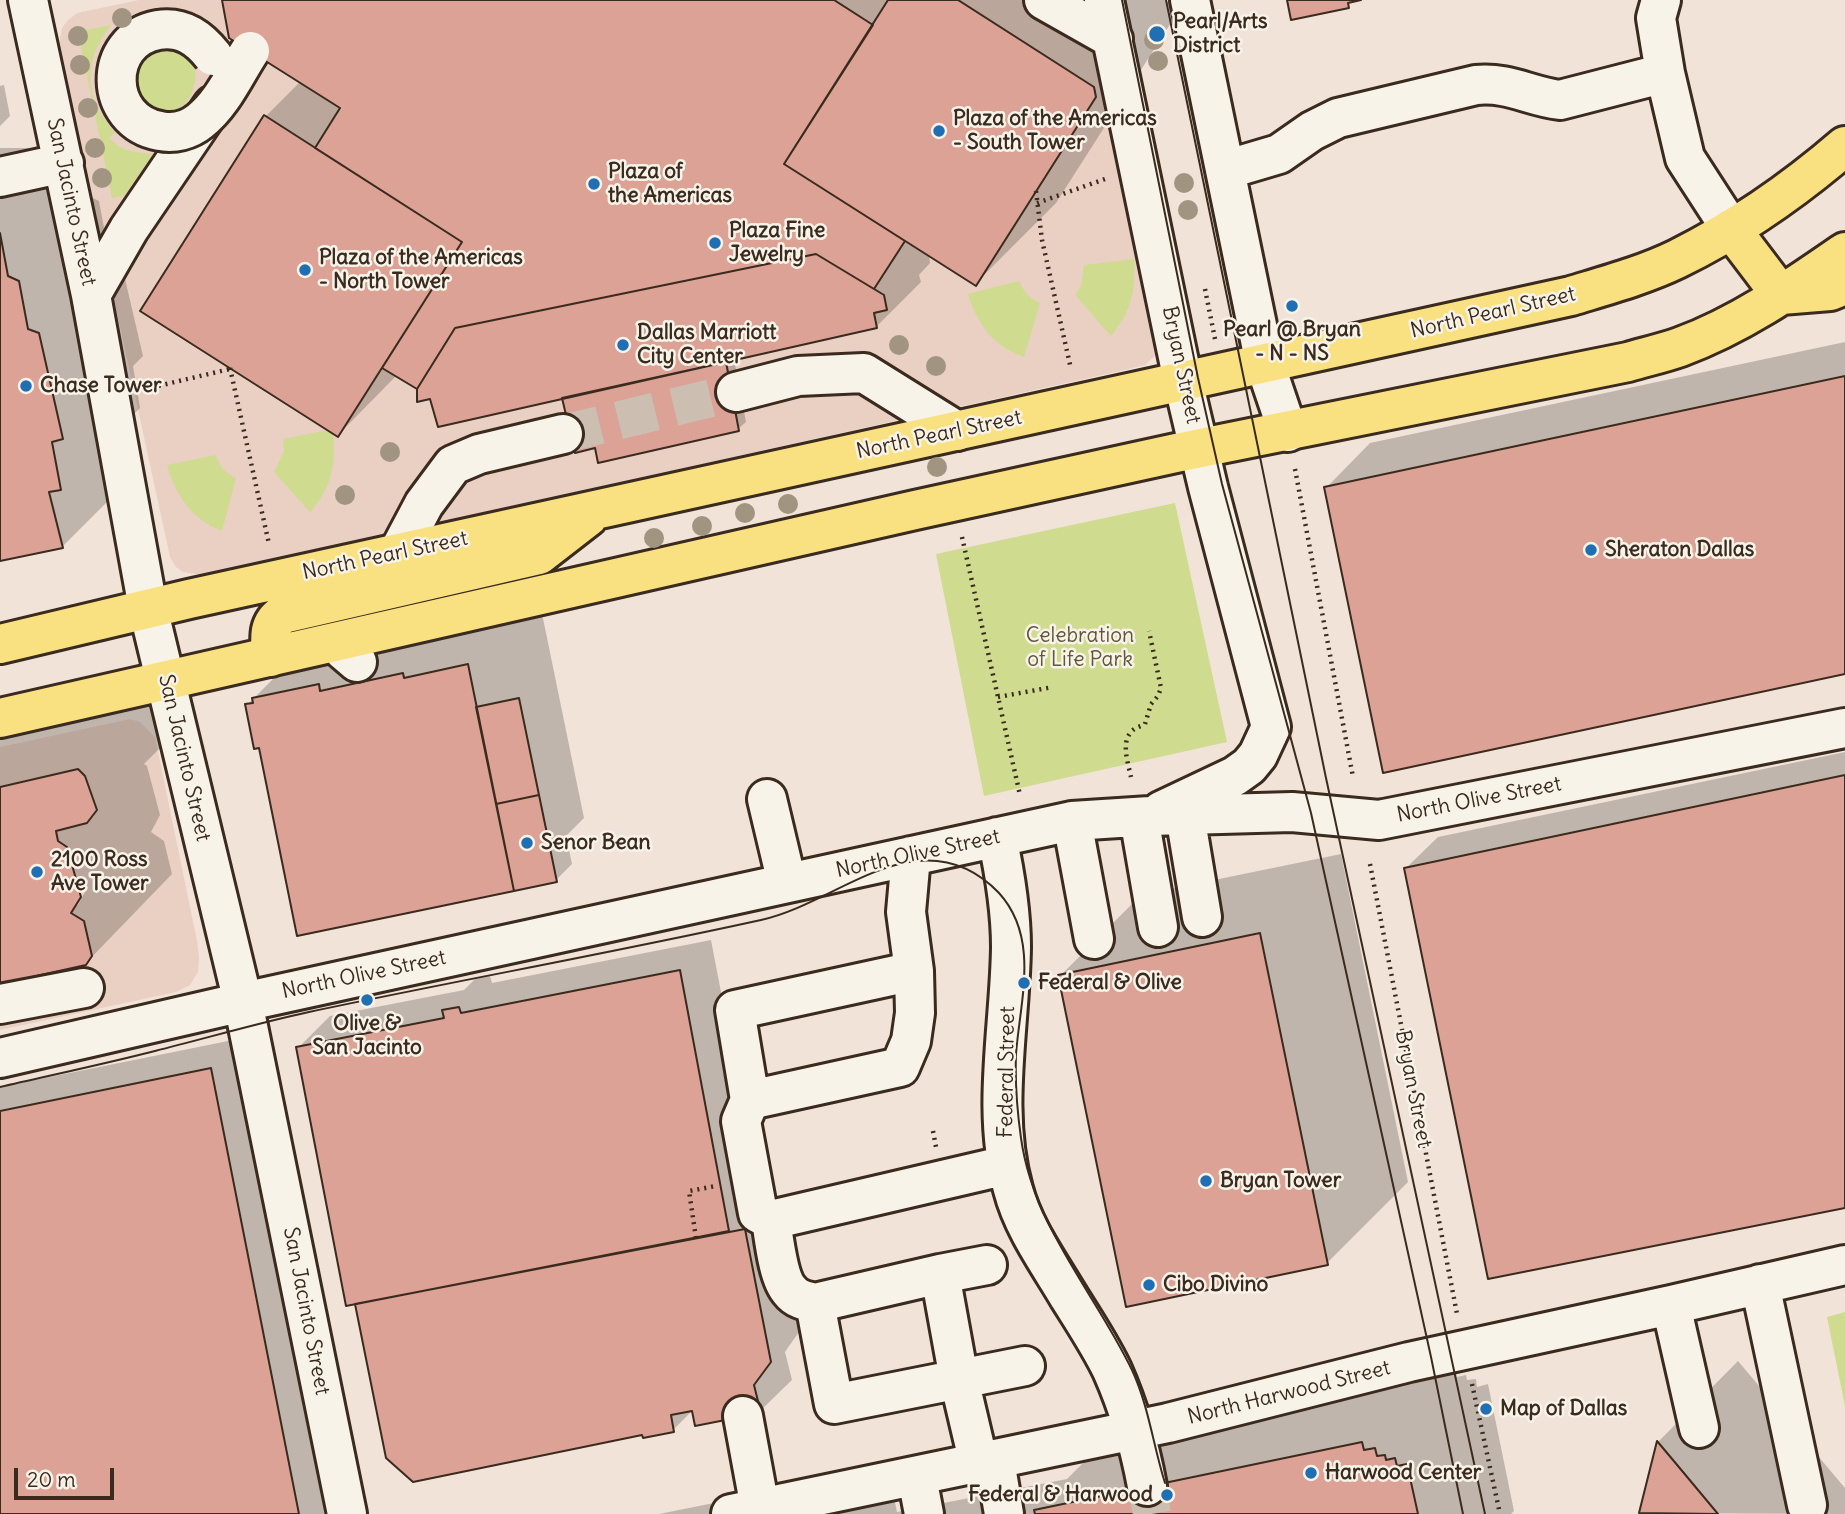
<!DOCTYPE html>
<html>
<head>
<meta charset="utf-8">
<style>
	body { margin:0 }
	#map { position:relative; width:1845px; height:1514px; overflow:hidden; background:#f1e3d7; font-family:Delius,sans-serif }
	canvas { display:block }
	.scale { position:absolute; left:14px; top:1468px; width:100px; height:32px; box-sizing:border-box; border:4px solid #3b2a1e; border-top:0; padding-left:9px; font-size:21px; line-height:24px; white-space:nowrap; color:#3b2a1e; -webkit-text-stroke:5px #f7f3e8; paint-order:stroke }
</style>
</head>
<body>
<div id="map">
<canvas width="1845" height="1514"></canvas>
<div class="scale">20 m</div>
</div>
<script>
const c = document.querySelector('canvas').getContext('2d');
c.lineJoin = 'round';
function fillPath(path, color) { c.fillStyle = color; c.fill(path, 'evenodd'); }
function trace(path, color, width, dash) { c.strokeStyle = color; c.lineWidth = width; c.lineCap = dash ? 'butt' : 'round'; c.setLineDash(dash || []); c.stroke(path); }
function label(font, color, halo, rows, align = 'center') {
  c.font = font + ' Delius,sans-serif'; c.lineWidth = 5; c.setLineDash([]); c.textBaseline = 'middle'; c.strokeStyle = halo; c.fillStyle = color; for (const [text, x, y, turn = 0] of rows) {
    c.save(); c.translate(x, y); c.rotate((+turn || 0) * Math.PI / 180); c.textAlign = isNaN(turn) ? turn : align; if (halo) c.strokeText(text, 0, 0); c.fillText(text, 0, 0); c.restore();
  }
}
fillPath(new Path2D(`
	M139,0h957l65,350 -16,15 -25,6 -918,204 -19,-3 -7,-5 -6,-10 -111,-512 3,-17 6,-8 9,-7z
	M130,719l10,3 15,15 42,204 2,17 -1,14 -8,13 -14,7 -176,38v-283z`), '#ead0c3');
fillPath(new Path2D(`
	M111,25c-29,38 -27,72 4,108l-6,5c13,14 26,14 44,16l-29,42 -12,2 -31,-152 6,-16z
	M146,38l46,17c9,22 1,56 -28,58 -7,0 -16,-3 -23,-4l-20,-41z
	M1134,259c2,29 -3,54 -23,77l-36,-41 6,-9 3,-21z
	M1019,281c5,11 10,17 21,22l-16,54c-31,-11 -47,-33 -56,-63z
	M333,429c3,32 0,58 -23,83l-36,-40 10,-21 -1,-12z
	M216,455c4,12 9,18 20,23l-14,53c-31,-12 -46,-35 -55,-66z
	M1175,503l52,239 -243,54 -48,-242z
	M1845,1312v94l-18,-89z`), '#cfdb8f');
fillPath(new Path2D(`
	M224,0h941l9,6 2,9 -120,188 -81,81 -46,-30 1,9 -11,12 2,7 -45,45 -142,32 12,63 -8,7 -175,-32h-132l-13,-12 -21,-10 -59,60 -73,-318 36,-36z
	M4,85l6,31 -10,10v-40z
	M0,148h47l42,48 10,5 9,48 11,4 24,103 -10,10 7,42 -9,9 12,49 -81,81 -62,12z
	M1845,342v331l-519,-185 44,-45z
	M538,594l46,224 -18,18 6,28 -16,16 -296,-134 -13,-41 78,-78z
	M159,689l9,51 -24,24 3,2 13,49 -9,17 13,9 8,33 -87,90 -85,18v-257zM83,888l3,2 -8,15h-4z
	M1845,752v454l-439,-338 32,-31z
	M1341,854l67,328 -81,81 -267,-287 81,-81z
	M711,940l50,260 15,-2 25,131 -16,23 7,28 -32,31 -67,-1 -20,20 -30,3 -286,-131 -59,-254 32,-32 134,-26 11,-11 15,-3 2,7z
	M243,1038l92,476h-335v-427z
	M1738,1361l107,127v26l-204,-1 17,-71z
	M1455,1369l2,8 9,-2 1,5 9,-1 1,8 11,-3 26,127 -3,3h-852l229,-46 9,44 170,-33 50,-50z`), '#0003');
const building = new Path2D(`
	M222,0h612l39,25 -89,139 121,77 -31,48 -58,-35 -361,74 -38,61 -35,-21 80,-126 -147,-94 25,-40 -111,-70z
	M888,0h70l136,87 2,10 -120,189 -192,-122z
	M1287,0h74l-13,3 1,5 -58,12z
	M264,115l198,127 -124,195 -198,-126z
	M0,233l8,43 11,5 9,48 11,4 24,106 -11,3 9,48 -12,2 14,56 -63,13z
	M816,254l68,41 3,15 -13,3 3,15 -439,99 -8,-28 -13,3v-13l38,-61z
	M726,362l13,69 -141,32 -3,-15 -20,5 -13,-55z
	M1845,376v298l-462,99 -59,-286z
	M468,664l46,227 -217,45 -38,-188 -5,1 -9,-45 8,-1 -1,-5 67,-14 1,7 83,-18 1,5z
	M519,698l20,97 -43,9 -20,-97z
	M78,769l7,7 12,34 -10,13 -31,8 2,10 9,6 14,50 -10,16 13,8 8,35 -6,9 -86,19v-197z
	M1845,775v433l-357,71 -84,-411z
	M539,795l18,87 -43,9 -18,-87z
	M1260,933l68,332 -202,42 -68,-332z
	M680,970l49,261 -383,75 -50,-259 148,-29 -2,-8 17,-3 2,6z
	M211,1068l88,446h-299v-403z
	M745,1229l26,133 -17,23 7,28 -66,13 -3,-15 -21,4 3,17 -31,6 -1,-3 -229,47 -27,-24 -31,-154z
	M1657,1441l16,19 45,54 -79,-1z
	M1362,1442l2,8 11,-2 2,8 8,-1 1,5 9,-2 2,8 10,-2 11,50h-383l-1,-4z`);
fillPath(building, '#dba295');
trace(building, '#3b2a1e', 2);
trace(new Path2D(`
	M563,434l173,-42
	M1147,1486l5,28`), '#cdbeb2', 38, [38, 19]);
const minor = new Path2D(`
	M28,0l63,295 57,313 95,394 104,512
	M1044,0l69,39
	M1104,0l79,381 25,106 63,240 -13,28 -9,11 -14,10 -74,35
	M1190,0l75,364 23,68
	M1661,0l-5,18 9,55 20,85 46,71
	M1225,170l54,-16 33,-23 26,-13 138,-33c34,-3 52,11 84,15l105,-27
	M0,177l64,-14
	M91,295l38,-66 84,-124
	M736,392l62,-16 66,-3 93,58
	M398,553l26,-49 29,-39 26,-11 84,-20
	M341,642l2,8 14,12
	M767,799l20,84
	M1185,815l17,102
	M1139,817l19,110
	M1072,821l22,118
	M997,837c8,37 14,72 14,110 -1,80 -20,164 2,242 10,39 36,74 56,108 15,24 31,48 43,73 16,36 28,78 35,116
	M911,856l-5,56 8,59 1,42 -4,28 -11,26 -150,33 -15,-90 179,-39
	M0,1004l84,-16
	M0,1058l243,-56 829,-181 78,-5 142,-4 87,8 466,-92
	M750,1100l-9,21 17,92 13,7
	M940,1274l47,-9
	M1760,1284l47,221
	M815,1303c-10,-2 -19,-4 -25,-12 -12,-12 -16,-53 -19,-71l236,-55
	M1671,1305l28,123
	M743,1416l17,92
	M995,1461l9,53
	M979,1464l-20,-85 -19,-105 -125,29 19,101 191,-38
	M917,1477l7,37
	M731,1514l437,-91 241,-61 262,-57 174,-40`);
const major = new Path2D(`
	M1731,229l50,66 49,-4 15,-6
	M0,644l189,-45 1382,-303c36,-11 73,-21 106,-37 61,-30 117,-69 168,-113
	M271,657c-1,-18 -4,-33 12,-43l256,-59 49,-38
	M0,718l915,-208 261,-57 452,-91c17,-5 35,-9 52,-15 60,-22 113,-59 165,-95`);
trace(minor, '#3b2a1e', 44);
trace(major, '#3b2a1e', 44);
trace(new Path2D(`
	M1036,191l6,49 29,129
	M1037,203l68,-24
	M1205,289l10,50
	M230,368l39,176
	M145,389l85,-20
	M1295,469l58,308
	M962,537l58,258
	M998,697l55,-10
	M1131,777c-3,-14 -10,-34 0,-45 4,-5 9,-5 14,-8l6,-20 7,-8 3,-8 -12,-57
	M1370,864l87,450
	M933,1131l3,16
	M696,1238l-7,-47 27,-5
	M1472,1384l28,130`), '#3b2a1e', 4.5, [2, 5]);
trace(minor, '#f7f3e8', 38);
trace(major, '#f9e181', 38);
trace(new Path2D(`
	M1122,0l76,378 24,106 89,329 120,544 32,157
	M1166,0l160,778 159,736
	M0,1087c52,-12 104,-23 155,-36 52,-13 103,-28 154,-39 151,-32 302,-59 452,-92 54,-12 104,-54 156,-59 32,-3 60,9 82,32 41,45 21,108 17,161 -1,28 1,56 5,84 12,88 74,155 111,232 17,37 21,75 33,113`), '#3b2a1e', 2);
const minorBridge = new Path2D(`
	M213,56c-14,-18 -31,-30 -55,-26 -56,10 -55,91 2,101 14,3 29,-1 40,-10 22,-17 35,-47 50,-70`);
trace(minorBridge, '#3b2a1e', 44, []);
trace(minorBridge, '#f7f3e8', 38);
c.fillStyle = '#a19581';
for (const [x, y] of [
	[122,18],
	[78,36],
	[1154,40],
	[1158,61],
	[80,65],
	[88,108],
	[95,148],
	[102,178],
	[1184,183],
	[1188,210],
	[899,345],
	[936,366],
	[390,452],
	[937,467],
	[345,495],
	[788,504],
	[745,513],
	[702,526],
	[654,538]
]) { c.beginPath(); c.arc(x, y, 10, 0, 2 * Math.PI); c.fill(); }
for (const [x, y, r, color] of [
	[1157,34,9,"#1f6fb2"],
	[939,131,7,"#1f6fb2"],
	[594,184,7,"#1f6fb2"],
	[715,243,7,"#1f6fb2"],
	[305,270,7,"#1f6fb2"],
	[1292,306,7,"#1f6fb2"],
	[623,345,7,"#1f6fb2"],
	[26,386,7,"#1f6fb2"],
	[1591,550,7,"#1f6fb2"],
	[527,843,7,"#1f6fb2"],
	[37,872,7,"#1f6fb2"],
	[1024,983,7,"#1f6fb2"],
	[367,1000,7,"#1f6fb2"],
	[1206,1181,7,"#1f6fb2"],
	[1149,1285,7,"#1f6fb2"],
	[1486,1409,7,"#1f6fb2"],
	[1311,1473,7,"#1f6fb2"],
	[1167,1495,7,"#1f6fb2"]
]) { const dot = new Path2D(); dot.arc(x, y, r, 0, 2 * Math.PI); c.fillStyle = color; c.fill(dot); trace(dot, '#f7f3e8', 2.5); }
label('bold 21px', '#3b2a1e', '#f7f3e8', [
	["Pearl/Arts",1173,22],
	["District",1173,46],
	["Plaza of the Americas",953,119],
	["- South Tower",953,143],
	["Plaza of",608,172],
	["the Americas",608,196],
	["Plaza Fine",729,231],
	["Jewelry",729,255],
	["Plaza of the Americas",319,258],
	["- North Tower",319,282],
	["Pearl @ Bryan",1292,330,"center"],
	["- N - NS",1292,354,"center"],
	["Dallas Marriott",637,333],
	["City Center",637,357],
	["Chase Tower",40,386],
	["Sheraton Dallas",1605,550],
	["Senor Bean",541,843],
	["2100 Ross",51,860],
	["Ave Tower",51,884],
	["Federal & Olive",1038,983],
	["Olive &",367,1024,"center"],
	["San Jacinto",367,1048,"center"],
	["Bryan Tower",1220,1181],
	["Cibo Divino",1163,1285],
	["Map of Dallas",1500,1409],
	["Harwood Center",1325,1473],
	["Federal & Harwood",1153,1495,"right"]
], 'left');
label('21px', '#3b2a1e', '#f7f3e8', [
	["San Jacinto Street",71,202,78],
	["North Pearl Street",1493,313,-13],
	["Bryan Street",1181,365,78],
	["North Pearl Street",939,435,-12],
	["North Pearl Street",385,556,-12],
	["San Jacinto Street",184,758,77],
	["North Olive Street",1479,800,-11],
	["North Olive Street",918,854,-12],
	["North Olive Street",364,975,-12],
	["Federal Street",1007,1072,-89],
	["Bryan Street",1413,1089,79],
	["San Jacinto Street",306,1311,79],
	["North Harwood Street",1289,1393,-14]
]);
label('21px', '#60563a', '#f7f3e8', [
	["Celebration",1080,636],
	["of Life Park",1080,660]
]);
</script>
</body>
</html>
